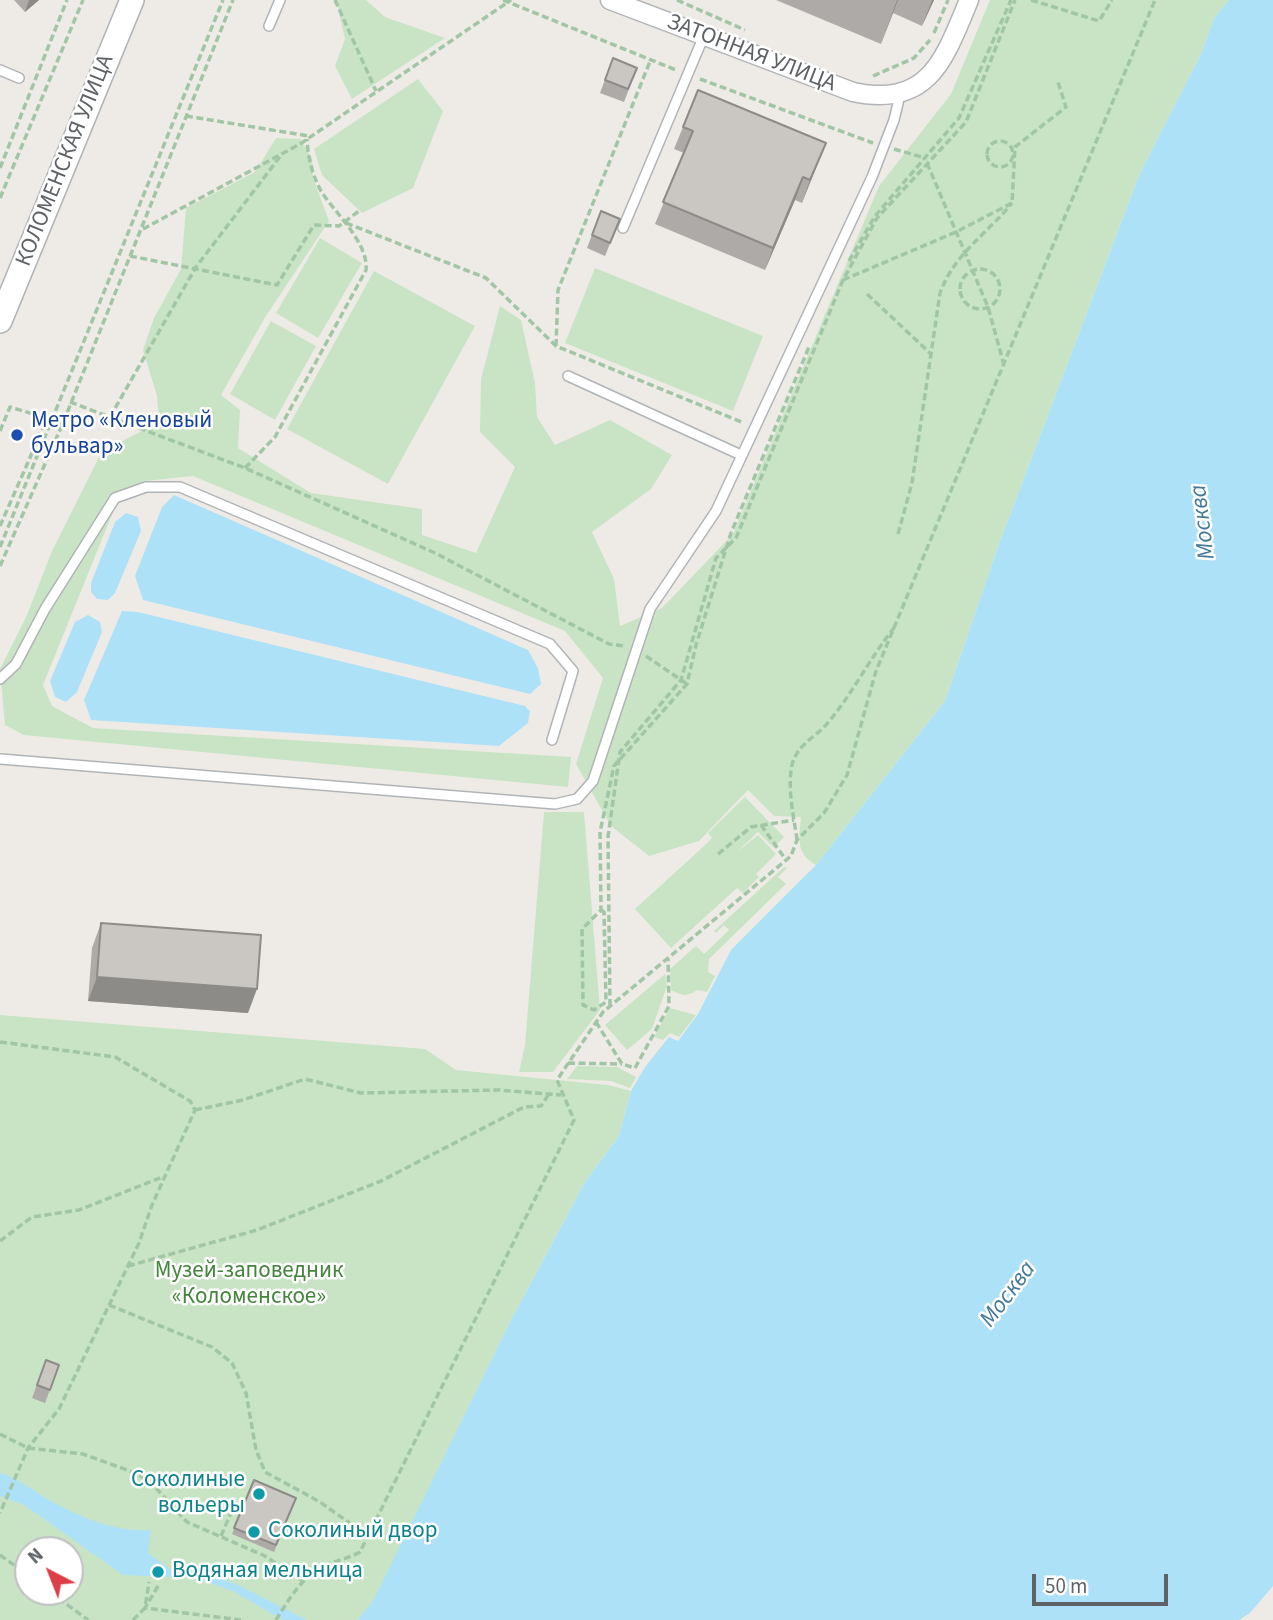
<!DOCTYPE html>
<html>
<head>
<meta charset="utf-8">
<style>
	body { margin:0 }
	#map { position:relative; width:1273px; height:1620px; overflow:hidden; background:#eeebe6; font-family:"Source Sans 3",sans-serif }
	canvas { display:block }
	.north { position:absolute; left:14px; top:1536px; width:70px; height:70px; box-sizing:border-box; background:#fff; border:2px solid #bfc0c1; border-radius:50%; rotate:318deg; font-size:19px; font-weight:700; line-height:28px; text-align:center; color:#5e6265 }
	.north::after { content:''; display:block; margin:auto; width:24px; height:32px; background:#db4049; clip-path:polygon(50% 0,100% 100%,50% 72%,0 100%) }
	.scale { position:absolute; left:1032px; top:1574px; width:136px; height:32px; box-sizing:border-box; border:4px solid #5e6265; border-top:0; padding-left:9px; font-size:21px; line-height:24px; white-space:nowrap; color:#5e6265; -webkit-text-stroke:5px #fff; paint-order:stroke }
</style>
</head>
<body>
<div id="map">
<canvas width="1273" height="1620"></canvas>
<div class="north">N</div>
<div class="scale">50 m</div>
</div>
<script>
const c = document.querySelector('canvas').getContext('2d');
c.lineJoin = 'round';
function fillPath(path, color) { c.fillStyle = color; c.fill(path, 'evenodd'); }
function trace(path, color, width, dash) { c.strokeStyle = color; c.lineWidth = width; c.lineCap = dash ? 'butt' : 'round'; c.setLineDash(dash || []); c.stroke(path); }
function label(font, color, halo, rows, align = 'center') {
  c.font = font + ' "Source Sans 3",sans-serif'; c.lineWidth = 5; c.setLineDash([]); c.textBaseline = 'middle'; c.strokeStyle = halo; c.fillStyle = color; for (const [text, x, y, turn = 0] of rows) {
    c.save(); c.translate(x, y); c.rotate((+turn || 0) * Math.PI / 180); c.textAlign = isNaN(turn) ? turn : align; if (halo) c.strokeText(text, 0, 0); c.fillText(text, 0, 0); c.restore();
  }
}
fillPath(new Path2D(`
	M336,0h30l19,17 60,21 -93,61 -17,-33 10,-27z
	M990,0h239l-15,18 -13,36 -61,119 -141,371 -54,157 -129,164c-21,-12 -17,-27 -15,-48l-27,-1 -26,-26 -49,51 -50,15 -38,-30 -35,-62 27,-86 -38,-47 -372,-155 -48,5 -30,26 -72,178 9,21 41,22 478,29 -3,30 -544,-52 -19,-10 -5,-56 27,-54 25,-64 47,-94 18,-13 42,-22 -2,-26 -14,-46 11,-32 27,-49 5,-61 69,-36 21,-34 24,1 12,19 1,20 16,43 -63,95 -45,79 19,15 -2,38 73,45 111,16v26l54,18 39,-86 -35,-35 1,-53 19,-73 21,14 14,63 2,34 18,28 55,-25 62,35 -21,34 -59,43 22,47 6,47 42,-18 71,-74 146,-348 72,-92z
	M418,79l25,32 -30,77 -51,25 -40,-38 -8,-26z
	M320,238l42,25 -44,75 -42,-25z
	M595,268l168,68 -30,75 -168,-68z
	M374,271l101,55 -87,158 -101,-55z
	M271,321l45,25 -41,74 -45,-26z
	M745,797l39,40 -10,11 -16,-16 -22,21 22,-18 18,19 -20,20 3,3 -16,16 -6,-5 -66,60 -36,-39 68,-62 9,-9 -4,-5z
	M544,812h40l16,198 -47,62h-34l6,-27z
	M784,867l3,1 -9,9 8,7 -77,75 -1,13 7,4 -8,16 -10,-2c-10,7 -15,6 -26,0l-1,-21 26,-23 8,8 25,-24 -5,-5 -8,8 -2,-2z
	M665,974l2,12 -15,43 -25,21 -22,-25z
	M670,1008l26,7 -17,22 -9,-4 -7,7 -9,-3z
	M0,1015l425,34 31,21 152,15 23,6 -12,45 -34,46 -75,140 -137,280 -16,18h-357zM28,1550h42v42h-42z
	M577,1066l40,1 19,10 -6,11 -19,-7 -44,-2z`), '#c9e4c5');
fillPath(new Path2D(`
	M1229,0h44v1586l-23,27 -11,7h-882l16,-19 137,-279 75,-140 34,-46 12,-45 14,-24 24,-30 9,4 20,-27 33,-64 85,-85 129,-164 54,-157 141,-371 61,-119 13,-36z
	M174,495l354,155 10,18 3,16 -11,10 -387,-94 -8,-24 27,-69z
	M126,513l12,4 3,14 -26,62 -7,7 -11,-1 -6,-7v-9l24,-61z
	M122,611l16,1 387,94 5,5 -2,12 -29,23 -408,-26 -7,-20z
	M88,615l12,7 2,10 -25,60 -11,10 -11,-5 -5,-16 25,-59z
	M0,1473c20,6 34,19 53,29 32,17 61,30 98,28l-3,23 25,18 20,-2 43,15 71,36h-24l-50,-29 -38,-13 -72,-3 -99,-70 -24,-9z`), '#ade1f8');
const service = new Path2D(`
	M269,26l11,-26
	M0,70l19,8
	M623,228l80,-190
	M568,376l173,79
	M0,679l16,-15 29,-55 70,-111 31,-11h34l370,157 23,27 -21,69
	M0,759l555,45 22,-5 16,-18 57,-172 66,-98 156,-334 22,-57 6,-25`);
const minor = new Path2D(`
	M610,0l243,92c76,16 91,-32 116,-92`);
const tertiary = new Path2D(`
	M0,321l132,-321`);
trace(service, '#b1b4b7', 12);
trace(minor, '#b1b4b7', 21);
trace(tertiary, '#b1b4b7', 26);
trace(new Path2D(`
	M335,0l41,91
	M503,0l173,70
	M677,0l68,30
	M1031,0l68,21 13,-21
	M934,33l14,-33
	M873,76l41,-18 16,-18
	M700,79l173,64
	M186,116l123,20
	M987 154a13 13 0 1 1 26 0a13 13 0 1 1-26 0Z
	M894,149l31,9
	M927,163l61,144 16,58
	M0,168l67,-168
	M0,198l83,-198
	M346,223l140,55 70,68 188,77
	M143,229l157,-85 211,-144
	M130,256l147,29 37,-60 25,1 20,-15
	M849,261l26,-45 84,-98 52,-118
	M960 289a20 20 0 1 1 40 0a20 20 0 1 1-40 0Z
	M843,280l113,-48 56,-29 3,-56 51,-40 -9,-28
	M867,294l64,60
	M556,346l2,-56 93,-231
	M70,402l175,66 190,85 174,91 15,2
	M110,417l86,-150 86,-113
	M0,431l10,-24 53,16
	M245,468l30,-31 91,-167c3,-27 -32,-58 -45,-79 -9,-17 -13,-33 -14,-52
	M0,526l47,-107
	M898,534l14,-51 28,-190c14,-39 47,-59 72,-90
	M0,547l223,-547
	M0,566l63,-143 170,-423
	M646,656l41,28
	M761,825l25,35
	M797,840c-3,-23 -10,-51 -5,-75 5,-20 21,-26 34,-40 26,-30 43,-66 68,-97
	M718,854l33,-27 43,-7
	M601,910l3,2 2,90 -12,8 -11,-5 -1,-76 19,-19 -1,-78 14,-66 73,-82 9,-39 35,-112 78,-186
	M610,1006l-2,-169 12,-85 61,-72 35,-122 20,-20 107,-258 34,-62 89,-96 49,-122
	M596,1022l26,42 13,4 34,-62 -1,-48
	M0,1042l115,15 75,44 5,9 -43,95 -13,38 -80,166 -31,39 -28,65
	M568,1063l54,1
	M195,1110l48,-10 62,-21 56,14 138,-3 62,5
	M0,1241l32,-24 47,-7 86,-34
	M128,1266l129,-36 124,-49 143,-74 17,-1 8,-12
	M109,1305l103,42 20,16 14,30 10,57 9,22 55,30 48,34
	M0,1434l28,14 55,6 55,20 19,15 30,33 78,34 39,26
	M221,1536l12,-28 12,4
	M0,1555l28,20
	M158,1586l-13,22 96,12
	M50,1592l38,28
	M133,1620l12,-12 4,-26
	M276,1620c12,-19 26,-44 48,-54 12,-6 24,-7 36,-14l214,-432 -17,-40 46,-68 188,-156 6,-16 27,-27 23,-38 29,-104 279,-671`), '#a0c6a5', 3.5, [7, 3.5]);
trace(service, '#fff', 9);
trace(minor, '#fff', 18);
trace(tertiary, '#fff', 23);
fillPath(new Path2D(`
	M14,0h25l-14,12z
	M776,0h158l-12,26 -29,-13 -12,31z
	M613,58l24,10 -13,34 -24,-9z
	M683,127l134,38 -15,38 -7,-3 -30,70 -110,-46 29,-71 -10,-4z
	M601,211l19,8 -15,37 -18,-8z
	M101,923l147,90 -160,-12 4,-53z
	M46,1360l13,5 -14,38 -13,-5z
	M254,1480l42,18 -22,54 -42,-18z`), '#aeaaa7');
fillPath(new Path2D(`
	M29,0h10l-14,12z
	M897,0h1l-17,44z
	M932,0h2l-12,26z
	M826,143l-9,22 -15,38 8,-23z
	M803,177l-8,23 -30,70 8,-22z
	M97,977l160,12 -9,24 -160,-12z`), '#8d8b88');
const building = new Path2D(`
	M613,58l24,10 -9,21 -23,-9z
	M698,90l128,53 -16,37 -7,-3 -30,71 -110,-46 30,-71 -10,-4z
	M601,211l19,8 -10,24 -18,-8z
	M101,923l160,12 -4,54 -160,-12z
	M46,1360l13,5 -9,25 -13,-5z
	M254,1480l42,18 -20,47 -42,-17z`);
fillPath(building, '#cac6c2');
trace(building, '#8d8b88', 2);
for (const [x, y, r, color] of [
	[17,435,7,"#1a4fb4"],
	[259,1494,7,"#0f9aa8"],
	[254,1532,7,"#0f9aa8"],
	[158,1572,7,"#0f9aa8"]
]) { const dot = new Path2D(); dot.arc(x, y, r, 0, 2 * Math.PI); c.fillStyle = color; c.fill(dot); trace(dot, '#fff', 2.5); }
label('23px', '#5e6265', '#fff', [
	["ЗАТОННАЯ УЛИЦА",751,54,21],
	["КОЛОМЕНСКАЯ УЛИЦА",66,161,-68]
]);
label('23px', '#164399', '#fff', [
	["Метро «Кленовый",31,422],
	["бульвар»",31,448]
], 'left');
label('23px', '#44843d', '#fff', [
	["Музей-заповедник",249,1272],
	["«Коломенское»",249,1298]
]);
label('23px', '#0d838f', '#fff', [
	["Соколиные",245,1481,"right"],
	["вольеры",245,1507,"right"],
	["Соколиный двор",268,1532],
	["Водяная мельница",172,1572]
], 'left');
label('italic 24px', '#447898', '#fff', [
	["Москва",1204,522,-97],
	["Москва",1009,1295,-53]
]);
</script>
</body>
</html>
